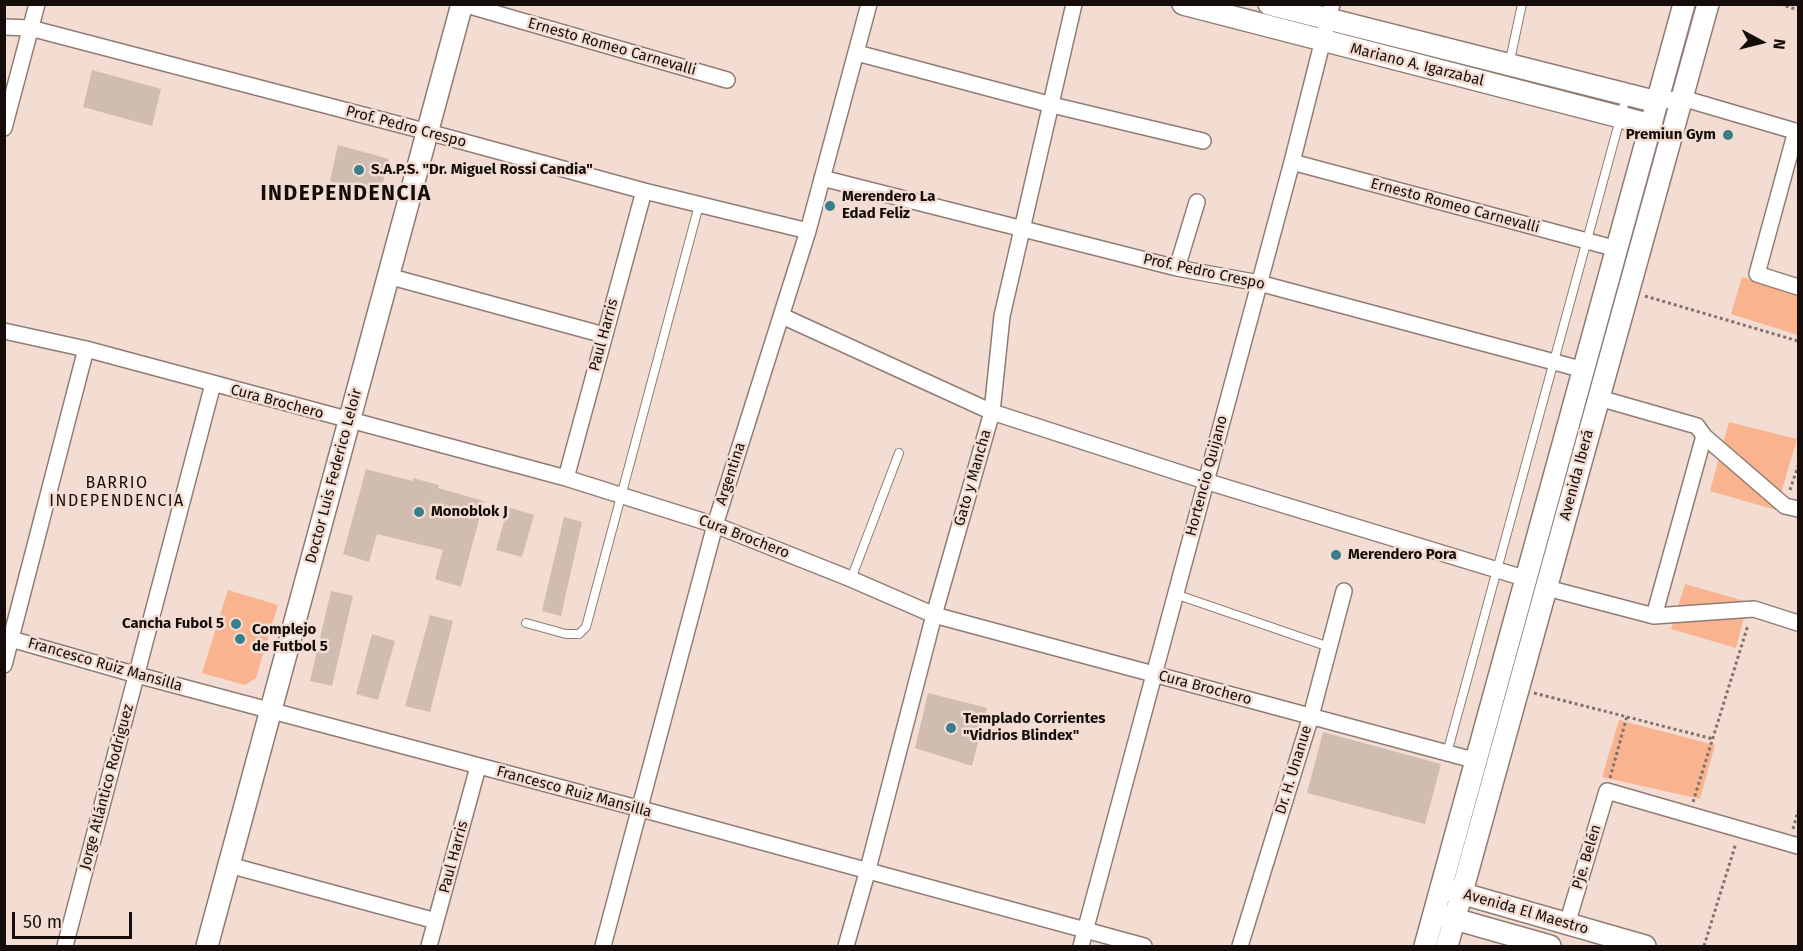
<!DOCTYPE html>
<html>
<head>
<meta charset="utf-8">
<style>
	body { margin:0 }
	#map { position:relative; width:1803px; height:951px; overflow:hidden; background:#f3ddd3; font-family:"Fira Sans",sans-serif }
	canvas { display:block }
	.frame { position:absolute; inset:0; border:6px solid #140d0a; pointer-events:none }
	.north { position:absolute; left:1731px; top:12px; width:60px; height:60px; -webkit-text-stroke:4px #f3ddd3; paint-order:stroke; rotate:97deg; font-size:16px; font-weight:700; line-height:24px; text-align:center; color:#140d0a }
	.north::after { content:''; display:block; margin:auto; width:21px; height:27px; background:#140d0a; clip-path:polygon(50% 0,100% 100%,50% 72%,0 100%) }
	.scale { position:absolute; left:12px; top:912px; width:120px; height:27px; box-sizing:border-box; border:3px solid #140d0a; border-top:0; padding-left:8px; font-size:18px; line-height:21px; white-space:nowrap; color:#140d0a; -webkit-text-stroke:4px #f3ddd3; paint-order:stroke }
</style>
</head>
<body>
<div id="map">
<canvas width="1803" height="951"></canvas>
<div class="frame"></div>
<div class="north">N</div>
<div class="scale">50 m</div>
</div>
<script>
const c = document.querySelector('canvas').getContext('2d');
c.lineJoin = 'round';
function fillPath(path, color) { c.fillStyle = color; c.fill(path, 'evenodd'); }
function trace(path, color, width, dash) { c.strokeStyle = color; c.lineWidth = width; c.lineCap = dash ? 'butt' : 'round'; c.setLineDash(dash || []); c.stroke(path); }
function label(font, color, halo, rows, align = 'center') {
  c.font = font + ' "Fira Sans",sans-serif'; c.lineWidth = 5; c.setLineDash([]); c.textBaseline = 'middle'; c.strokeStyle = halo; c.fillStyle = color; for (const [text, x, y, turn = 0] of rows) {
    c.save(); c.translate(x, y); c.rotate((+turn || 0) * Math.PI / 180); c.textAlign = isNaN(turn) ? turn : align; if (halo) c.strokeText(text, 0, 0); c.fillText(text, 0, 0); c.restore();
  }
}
fillPath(new Path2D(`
	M1742,277l56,18v40l-67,-21z
	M1729,422l68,17 -21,71 -66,-19z
	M1685,584l63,18 -12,46 -65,-19z
	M228,590l50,15 -22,73 -11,7 -43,-12z
	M1619,720l96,25 -15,54 -98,-22z`), '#f9b38f');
fillPath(new Path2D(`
	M92,70l69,19 -9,37 -69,-19z
	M338,145l51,14 -9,35 -50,-13z
	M366,469l47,12v-3l26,7 -1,3 46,13 -23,86 -26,-8 8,-29 -66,-16 -8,28 -26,-8z
	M508,507l26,8 -12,42 -26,-7z
	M564,517l18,5 -21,94 -19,-5z
	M331,591l22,5 -21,90 -22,-5z
	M430,615l23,6 -23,91 -25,-6z
	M372,634l23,7 -17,59 -22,-6z
	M928,693l59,15 -15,58 -57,-18z
	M1323,732l118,32 -16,60 -118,-31z`), '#d1bcb2');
const lane = new Path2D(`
	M1509,65l13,-61
	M851,579l48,-126
	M1175,594l154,53
	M526,623l40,11h13l7,-7 113,-422
	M1447,753l179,-656`);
const street = new Path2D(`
	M463,4l264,76
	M4,27l26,1 398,104 216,59 164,40
	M857,53l195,52 151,36
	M1657,102l25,-4 116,34
	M4,128l33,-124
	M1796,131l-39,143 41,13
	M1292,162l325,87
	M822,178l355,90 82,15 325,87
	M1177,268l20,-66
	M388,276l216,59
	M782,316l210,96 213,69 322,98
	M4,331l82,18 480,129 149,47 136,54 83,36 543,146
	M1704,436l81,70 13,3
	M566,478l78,-287
	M1547,588l107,28 50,-180 -7,-10 -98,-28
	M1654,616l100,-7 44,14
	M4,637l133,38 504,134 503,137
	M4,665l82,-316
	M229,865l207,56
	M1567,924l40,-133 191,55
	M65,946l148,-562
	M429,946l49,-179
	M603,946l112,-421 93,-294 61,-227
	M846,946l21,-73 67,-258 58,-203 10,-96 72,-312
	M1081,946l211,-784 40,-158
	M1240,946l71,-230 33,-125`);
const secondary = new Path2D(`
	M1183,4l468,121
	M1269,4l388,98
	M1450,890l195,56
	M1444,916l106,30
	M207,946l255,-942
	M1425,946l259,-942
	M1447,946l261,-942`);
trace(lane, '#907c73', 10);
trace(street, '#907c73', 18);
trace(secondary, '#907c73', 24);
trace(new Path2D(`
	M1780,4l18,6
	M1645,296l153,45
	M1790,490l8,-24
	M1534,693l179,46
	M1610,778l17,-62
	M1693,802l55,-177
	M1793,829l5,-18
	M1704,946l32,-103`), '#81726c', 3, [3, 3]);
trace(lane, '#fff', 8);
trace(street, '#fff', 15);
trace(secondary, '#fff', 21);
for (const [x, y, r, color] of [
	[1728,135,6,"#397e8b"],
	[359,170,6,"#397e8b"],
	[830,206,6,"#397e8b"],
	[419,512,6,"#397e8b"],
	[1336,555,6,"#397e8b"],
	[236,624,6,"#397e8b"],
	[240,639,6,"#397e8b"],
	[951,728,6,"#397e8b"]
]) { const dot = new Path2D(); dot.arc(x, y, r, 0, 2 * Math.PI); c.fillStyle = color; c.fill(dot); trace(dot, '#f3ddd3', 2); }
label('15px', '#140d0a', '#f3ddd3', [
	["Ernesto Romeo Carnevalli",612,47,16],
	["Mariano A. Igarzabal",1417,65,14],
	["Prof. Pedro Crespo",406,127,15],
	["Ernesto Romeo Carnevalli",1455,206,15],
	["Prof. Pedro Crespo",1204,272,12],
	["Paul Harris",604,335,-75],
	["Cura Brochero",277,402,15],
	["Argentina",731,474,-72],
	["Avenida Iberá",1577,475,-75],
	["Doctor Luis Federico Leloir",334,476,-75],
	["Hortencio Quijano",1207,476,-75],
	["Gato y Mancha",973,478,-74],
	["Cura Brochero",744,537,21],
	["Francesco Ruiz Mansilla",105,665,16],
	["Cura Brochero",1205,688,15],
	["Dr. H. Unanue",1294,770,-73],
	["Jorge Atlántico Rodriguez",107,787,-75],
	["Francesco Ruiz Mansilla",574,792,15],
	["Paul Harris",454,857,-75],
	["Pje. Belén",1587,857,-73],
	["Avenida El Maestro",1526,912,16]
]);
label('bold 15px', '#140d0a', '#f3ddd3', [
	["Premiun Gym",1716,135,"right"],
	["S.A.P.S. \"Dr. Miguel Rossi Candia\"",371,170],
	["Merendero La",842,197],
	["Edad Feliz",842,214],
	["Monoblok J",431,512],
	["Merendero Pora",1348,555],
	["Cancha Fubol 5",224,624,"right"],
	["Complejo",252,630],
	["de Futbol 5",252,647],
	["Templado Corrientes",963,719],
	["\"Vidrios Blindex\"",963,736]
], 'left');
c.letterSpacing = '1.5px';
label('16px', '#140d0a', '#f3ddd3', [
	["BARRIO",117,484],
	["INDEPENDENCIA",117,502]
]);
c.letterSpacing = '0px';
c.letterSpacing = '1.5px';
label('bold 21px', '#140d0a', '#f3ddd3', [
	["INDEPENDENCIA",346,194]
]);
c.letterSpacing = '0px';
</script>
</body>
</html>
